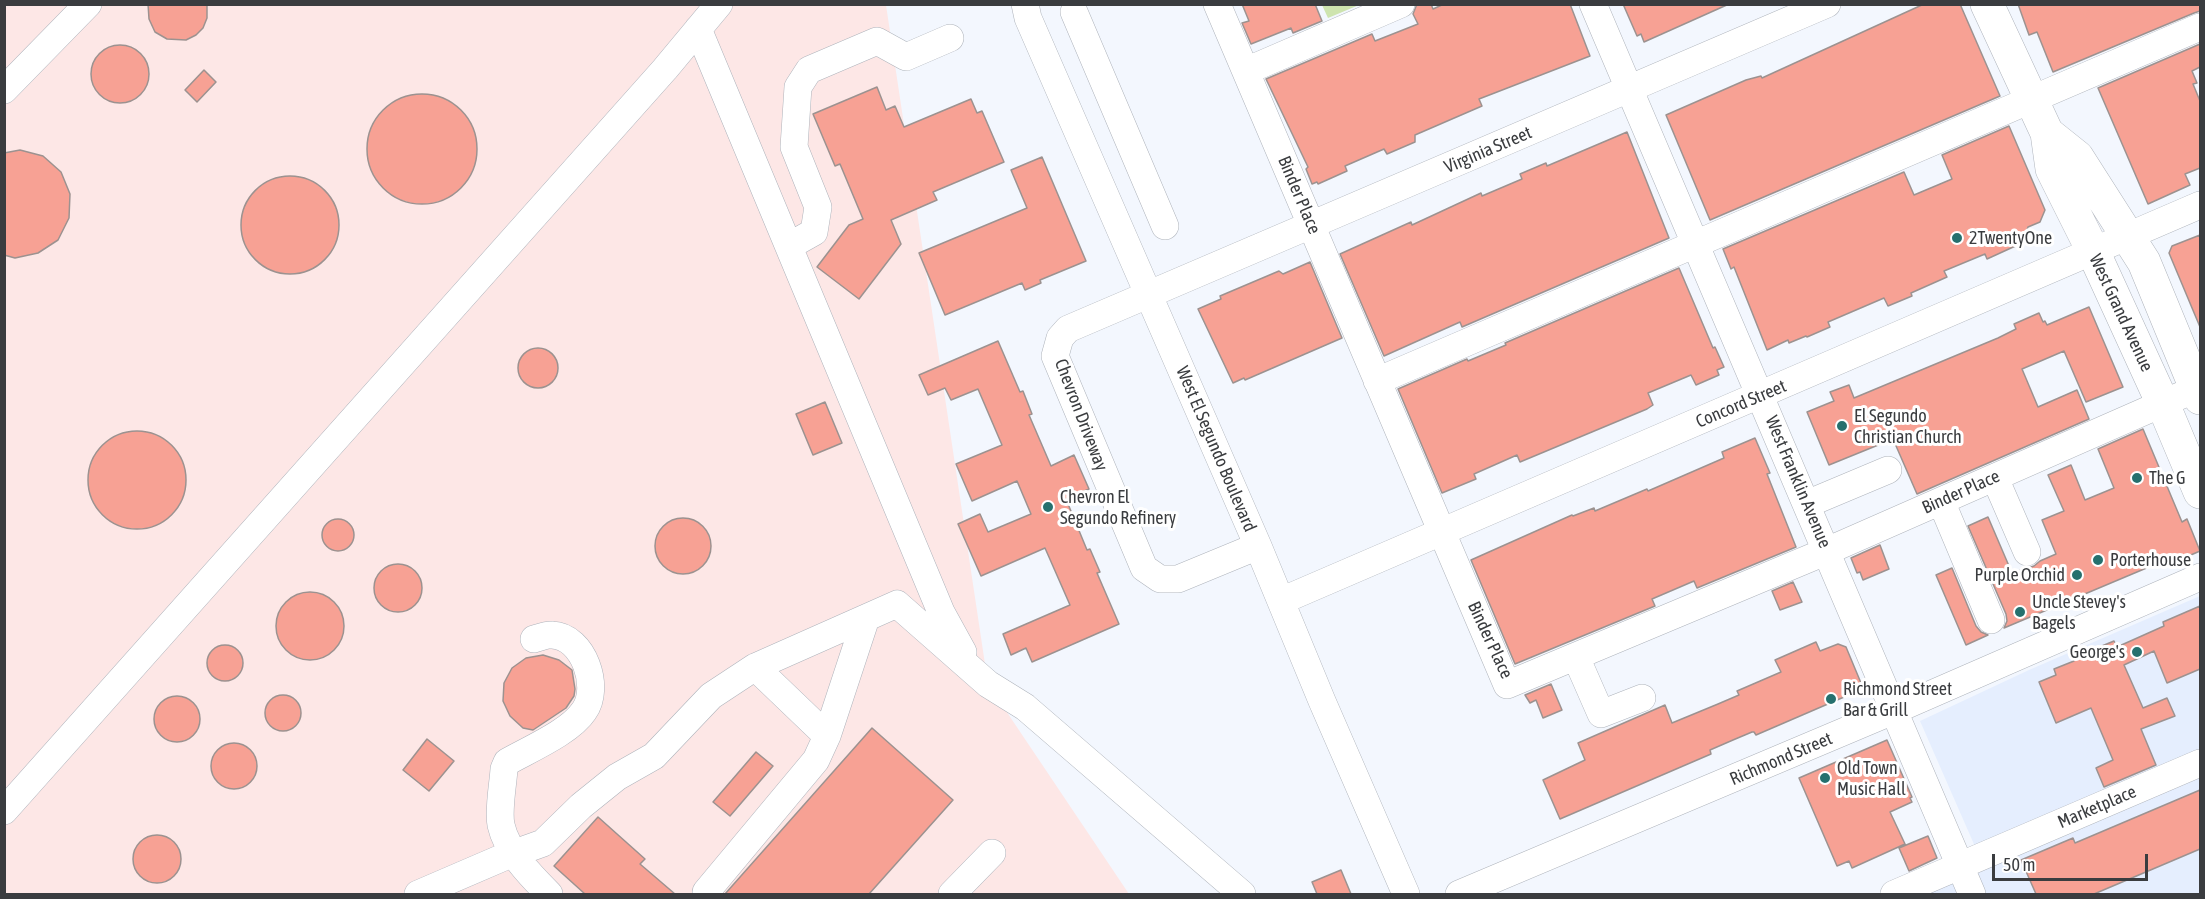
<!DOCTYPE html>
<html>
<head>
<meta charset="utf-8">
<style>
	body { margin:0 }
	#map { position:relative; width:2205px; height:899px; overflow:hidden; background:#f3f7fe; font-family:"Asap Condensed",sans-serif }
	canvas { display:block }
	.frame { position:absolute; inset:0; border:6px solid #3a3c3f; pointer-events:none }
	.scale { position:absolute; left:1992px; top:854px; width:156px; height:27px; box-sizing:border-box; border:3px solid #3a3c3f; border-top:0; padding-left:8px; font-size:18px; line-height:21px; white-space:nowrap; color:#3a3c3f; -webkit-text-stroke:4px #fff; paint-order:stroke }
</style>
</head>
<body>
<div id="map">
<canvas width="2205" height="899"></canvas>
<div class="frame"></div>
<div class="scale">50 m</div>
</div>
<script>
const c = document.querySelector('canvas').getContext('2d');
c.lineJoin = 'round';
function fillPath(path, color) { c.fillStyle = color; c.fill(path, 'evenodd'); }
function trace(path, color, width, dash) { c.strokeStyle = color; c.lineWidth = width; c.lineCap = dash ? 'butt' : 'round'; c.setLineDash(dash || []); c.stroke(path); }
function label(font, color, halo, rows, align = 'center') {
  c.font = font + ' "Asap Condensed",sans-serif'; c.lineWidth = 6; c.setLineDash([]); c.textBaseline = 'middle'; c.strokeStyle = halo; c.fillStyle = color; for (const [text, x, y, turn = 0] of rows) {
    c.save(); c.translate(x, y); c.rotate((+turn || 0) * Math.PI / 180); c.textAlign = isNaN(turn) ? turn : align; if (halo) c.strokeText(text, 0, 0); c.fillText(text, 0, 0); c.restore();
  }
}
fillPath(new Path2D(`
	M2200,596v298h-282l66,-27 -64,-146 109,-51z`), '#e5eefe');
fillPath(new Path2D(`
	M5,5h881l102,679 141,210h-1124z`), '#fde7e6');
fillPath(new Path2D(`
	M1322,5h37l-31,13z`), '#cee4af');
const building = new Path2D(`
	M148,4h59v14l-4,10 -7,7 -10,5 -19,-1 -12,-7 -6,-13z
	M1242,4h73l7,17 -29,12 -2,-5 -40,16 -9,-21 7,-2z
	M1417,4h14l2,5 11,-5h126l20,52 -111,43 3,7 -67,29v7l-28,12 -3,-5 -39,17 2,5 -29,13 -1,-2 -5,2 -6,-15 2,-2 -42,-88 106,-45 3,7 43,-17 -5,-10z
	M1623,4h106l-85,38 -3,-8 -4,2z
	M1924,4h36l40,92 -290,124 -44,-105 80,-35 15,-4 1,2z
	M2018,4h182v7l-6,2 -141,59 -16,-40 -8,3z
	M2200,44v23l-8,4 5,12 -4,1 7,17v67l-15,6 5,11 -42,19 -50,-116z
	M91 74a29 29 0 1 1 58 0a29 29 0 1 1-58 0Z
	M204,70l12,12 -19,20 -12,-12z
	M877,87l9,23 9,-4 9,21 67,-28 6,14 5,-2 22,51 -71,30 4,8 -46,20 10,24 -42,55 -42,-32 32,-42 14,-6 -23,-55 -5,2 -22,-52z
	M367 149a55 55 0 1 1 110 0a55 55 0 1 1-110 0Z
	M2009,126l36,84 -5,12 -12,5 -6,16 -35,16 -2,-5 -41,17 3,6 -36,16 1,3 -24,10 -4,-8 -56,24 2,5 -23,10 -1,-1 -17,7 -1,-3 -21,10 -33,-83 -3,2 -8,-20 181,-77 10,23 38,-16 -10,-24z
	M1627,132l42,106 -207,89 -2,-5 -76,34 -44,-102 71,-32 1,3 69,-32 1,3 40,-17 -2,-5 26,-11 1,3z
	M20,150l23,6 18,16 9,22 -1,24 -11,22 -20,13 -23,5 -11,-3v-102z
	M1042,157l44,104 -46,19 1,3 -16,7 -3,-7 -77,32 -26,-62 108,-45 -16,-38z
	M241 225a49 49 0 1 1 98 0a49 49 0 1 1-98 0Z
	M2200,235v92l-31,-74 3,-7z
	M1310,262l32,76 -97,42 -1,-2 -11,5 -35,-74 23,-10 -1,-3 59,-25 4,3z
	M1679,268l34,80 2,-1 9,20 -7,3 2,5 -23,10 -5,-10 -43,18 5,12 -6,4 -127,53 -3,-7 -43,19 2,5 -34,14 -44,-104 69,-30 1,2 38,-16 -1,-2z
	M2089,307l34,80 -37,15 -22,-51 -42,18 16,38 39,-17 12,29 -172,75 -24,-55 -64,26 -22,-53 27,-11 -4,-9 19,-7 5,13 144,-60 18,-9 -2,-5 25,-11 4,9 2,-1 2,4z
	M998,341l22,51 3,-1 9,23 -3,1 22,51 23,-11 15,34 -23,10 21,51 3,-1 10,23 -3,1 22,51 -87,38 -6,-14 -15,7 -8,-21 67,-29 -25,-57 -64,28 -23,-52 22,-10 8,18 43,-18 -14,-33 -45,20 -16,-37 46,-19 -24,-56 -27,11 -6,-12 -17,7 -9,-20z
	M518 368a20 20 0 1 1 40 0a20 20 0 1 1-40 0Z
	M825,402l17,41 -29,12 -17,-41z
	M2143,429l39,93 5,-3 13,32 -23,10 -2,-5 -171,72 3,-7 -1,-7 -38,-88 20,-9 24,56 22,-7 6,-5 16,-7 -14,-34 22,-9 -16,-36 23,-10 14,35 29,-12 -16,-39z
	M88 480a49 49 0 1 1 98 0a49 49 0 1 1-98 0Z
	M1755,438l15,35 -3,1 29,73 -99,41 -3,-7 -42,18 3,7 -140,58 -44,-104 101,-45 1,1 21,-8 1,3 52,-22 1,2 76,-33 -2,-6z
	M655 546a28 28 0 1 1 56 0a28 28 0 1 1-56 0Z
	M322 535a16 16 0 1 1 32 0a16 16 0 1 1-32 0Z
	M1880,545l9,24 -26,11 -3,-8 -3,1 -6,-15z
	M374 588a24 24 0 1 1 48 0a24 24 0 1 1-48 0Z
	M1952,568l24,58 5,6 7,3 -22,10 -30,-70z
	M1793,582l9,20 -22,8 -8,-19z
	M276 626a34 34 0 1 1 68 0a34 34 0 1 1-68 0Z
	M2200,606v63l-33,14 -13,-32 -30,14 19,43 24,-10 8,18 -34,13 15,36 -52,22 -8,-19 17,-8 -22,-52 -35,15 -17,-41 17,-7 -2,-6 20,-8 -1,-3 7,-3 34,-14 3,6 47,-21 -1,-4z
	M1816,642l4,9 18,-7 8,3 15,36 -3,8 -102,44 -2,-3h-2l-19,8 -23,10 1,4 -151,65 -17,-39 42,-20 -7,-17 87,-38 7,18 46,-19 21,-9 -2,-4 44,-19 -6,-12z
	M207 663a18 18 0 1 1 36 0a18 18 0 1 1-36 0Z
	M543,655l16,5 13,10 3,19 -1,7 -8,12 -33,22 -10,-2 -13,-12 -7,-15 1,-18 8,-15 14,-10z
	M1551,684l11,26 -19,8 -7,-18 -6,3 -5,-8z
	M265 713a18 18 0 1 1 36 0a18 18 0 1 1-36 0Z
	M154 719a23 23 0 1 1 46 0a23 23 0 1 1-46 0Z
	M872,728l81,72 -84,94h-144z
	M427,739l27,22 -25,30 -26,-21z
	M1887,740l25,57 -2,1 2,4 -22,10 15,32 -53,24 -3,-7 -12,5 -38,-88z
	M211 766a23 23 0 1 1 46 0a23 23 0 1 1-46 0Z
	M756,752l17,14 -43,50 -17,-14z
	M2200,790v59l-106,45h-58l-15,-34 52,-22 2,5z
	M598,817l47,42 -5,5 35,30h-90l-31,-28z
	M133 859a24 24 0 1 1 48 0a24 24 0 1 1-48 0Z
	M1928,836l9,22 -28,13 -10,-23z
	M1341,870l10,24h-34l-5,-12z`);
fillPath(building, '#f7a194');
trace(building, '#9c9290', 1.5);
const minor = new Path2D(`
	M1025,4l3,14 230,528 64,155 84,193
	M1217,4l290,681 320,-134 373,-164
	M1593,4l379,890
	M1074,12l91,214
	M698,29l243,583 22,40
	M1246,71l155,-67
	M4,90l84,-86
	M789,246l25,-14 4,-25 -24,-60 4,-60 11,-17 68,-29 29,16 44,-19
	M1377,381l823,-354
	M1995,478l32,74
	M1941,501l50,119
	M1807,504l81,-34
	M1258,546l-80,33h-18l-16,-11 -89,-212 5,-18 8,-9 759,-325
	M1281,601l919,-396
	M534,639c5,-1 13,-5 18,-4 32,1 49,53 32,76 -14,21 -54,38 -77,51l-3,7c-1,16 -6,41 -3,56 6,27 30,51 48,69
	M1576,657l25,57 41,-16
	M755,667l72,69
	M4,811l661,-742 54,-65
	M706,892l110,-132 11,-24 39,-118
	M418,894l86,-37 39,-14 38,-37 36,-29 37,-21 57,-60 44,-29 142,-63 91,80 37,23 217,187
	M952,894l40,-41
	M1459,894l436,-184 305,-133
	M1894,894l306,-131`);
const major = new Path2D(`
	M1987,4l60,129 5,36 41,82 70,153 37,88
	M2047,133l30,24 67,105 56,136`);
trace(minor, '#aeb3bb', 28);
trace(major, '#aeb3bb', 34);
trace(minor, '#fff', 27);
trace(major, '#fff', 33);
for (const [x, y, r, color] of [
	[1957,238,6,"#26706e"],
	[1842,426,6,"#26706e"],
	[2137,478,6,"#26706e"],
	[1048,507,6,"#26706e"],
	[2098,560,6,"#26706e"],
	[2077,575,6,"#26706e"],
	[2020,612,6,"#26706e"],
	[2137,652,6,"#26706e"],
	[1831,699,6,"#26706e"],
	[1825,778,6,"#26706e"]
]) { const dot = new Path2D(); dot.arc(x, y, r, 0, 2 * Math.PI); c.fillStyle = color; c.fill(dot); trace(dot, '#fff', 2); }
label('18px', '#3a3c3f', '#fff', [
	["Virginia Street",1488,150,-23],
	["Binder Place",1299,195,67],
	["West Grand Avenue",2121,313,65],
	["Concord Street",1741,404,-23],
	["Chevron Driveway",1081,415,69],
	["West El Segundo Boulevard",1216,449,67],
	["West Franklin Avenue",1798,482,67],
	["Binder Place",1961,492,-24],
	["Binder Place",1490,640,65],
	["Richmond Street",1781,759,-23],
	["Marketplace",2097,807,-23]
]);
label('18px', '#3a3c3f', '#fff', [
	["2TwentyOne",1969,238],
	["El Segundo",1854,416],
	["Christian Church",1854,437],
	["The G",2149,478],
	["Chevron El",1060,497],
	["Segundo Refinery",1060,518],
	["Porterhouse",2110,560],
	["Purple Orchid",2065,575,"right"],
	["Uncle Stevey's",2032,602],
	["Bagels",2032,623],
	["George's",2125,652,"right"],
	["Richmond Street",1843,689],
	["Bar & Grill",1843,710],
	["Old Town",1837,768],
	["Music Hall",1837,789]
], 'left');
</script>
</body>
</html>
